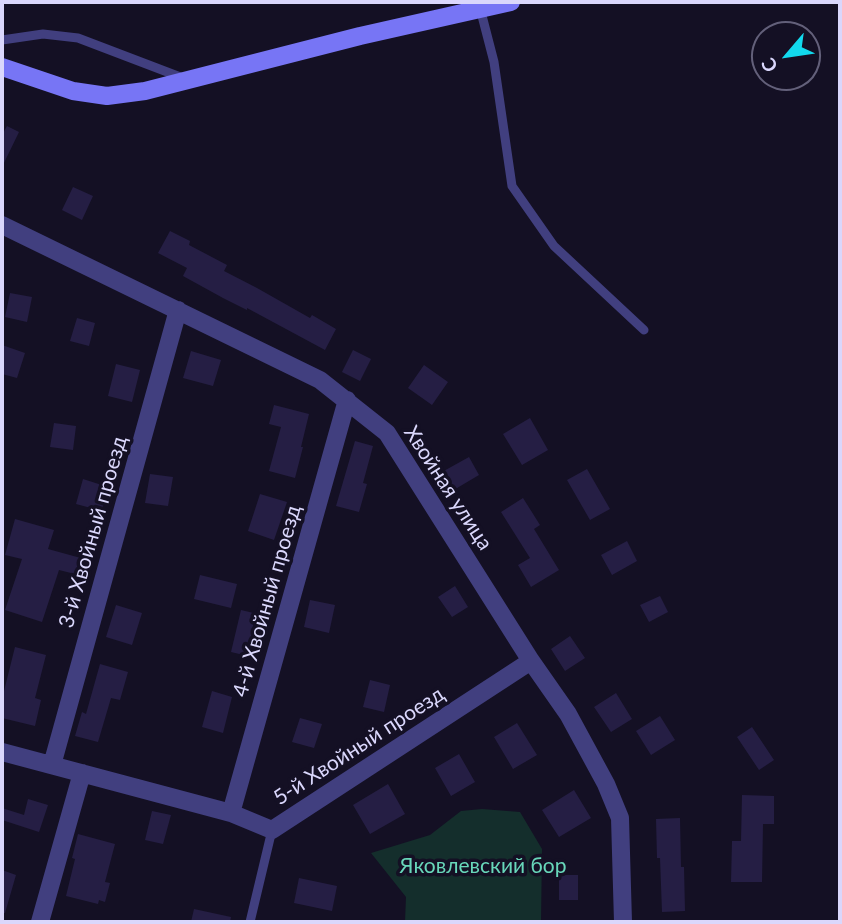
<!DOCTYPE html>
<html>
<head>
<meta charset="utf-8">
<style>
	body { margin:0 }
	#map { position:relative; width:842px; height:924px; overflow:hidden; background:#141024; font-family:Lato,sans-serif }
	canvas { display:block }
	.frame { position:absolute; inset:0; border:4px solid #dad7fc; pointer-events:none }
	.north { position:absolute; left:751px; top:21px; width:70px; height:70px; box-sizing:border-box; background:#141024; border:2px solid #63607a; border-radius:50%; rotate:241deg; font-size:19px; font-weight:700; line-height:28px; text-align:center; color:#dad7fc }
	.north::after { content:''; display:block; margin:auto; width:24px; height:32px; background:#12d9ed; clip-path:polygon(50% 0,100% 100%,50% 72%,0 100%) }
</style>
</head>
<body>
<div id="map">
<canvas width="842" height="924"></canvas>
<div class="frame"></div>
<div class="north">С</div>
</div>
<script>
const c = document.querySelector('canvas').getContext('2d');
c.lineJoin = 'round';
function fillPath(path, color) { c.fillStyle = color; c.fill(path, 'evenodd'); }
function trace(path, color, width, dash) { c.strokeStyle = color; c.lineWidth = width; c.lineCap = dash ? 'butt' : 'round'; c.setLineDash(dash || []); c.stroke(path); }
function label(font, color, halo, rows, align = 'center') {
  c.font = font + ' Lato,sans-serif'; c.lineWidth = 7; c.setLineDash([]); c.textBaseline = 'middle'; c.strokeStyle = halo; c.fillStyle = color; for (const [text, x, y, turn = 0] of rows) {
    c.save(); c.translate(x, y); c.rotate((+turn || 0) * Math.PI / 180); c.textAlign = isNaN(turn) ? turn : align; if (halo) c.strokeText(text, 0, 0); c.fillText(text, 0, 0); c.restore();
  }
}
fillPath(new Path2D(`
	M482,809l38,3 22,37 -1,73h-136l1,-25 -35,-44 59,-18 31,-24z`), '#142e2c');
fillPath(new Path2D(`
	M7,126l12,6 -17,35v-32z
	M73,187l20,9 -11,24 -20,-10z
	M170,231l20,10 -1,4 38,20 -3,6 33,17 53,30 2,-3 24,14 -11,21 -78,-42v2l-24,-12 -40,-22 4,-8 -29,-15z
	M10,293l22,4 -5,25 -22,-5z
	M77,318l18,5 -6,23 -19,-5z
	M2,345l23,8 -8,25 -15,-4z
	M353,350l18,9 -11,22 -18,-9z
	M191,351l30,9 -8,26 -30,-8z
	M116,364l24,6 -8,32 -24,-6z
	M424,365l24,17 -16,23 -24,-17z
	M274,405l35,9 -8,33h2l-8,31 -26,-7 12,-44 -12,-3z
	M530,418l18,32 -26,15 -19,-31z
	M54,423l22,3 -3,24 -23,-3z
	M355,441l18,5 -10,37 4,1 -8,28 -23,-6z
	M469,457l10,18 -27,16 -10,-19z
	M587,469l23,40 -20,11 -23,-40z
	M150,474l23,3 -5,29 -23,-3z
	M83,479l25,8 -6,24 -26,-7z
	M260,494l27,8 -13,38 -26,-9z
	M523,498l17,27 -6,4 25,41 -28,17 -13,-22 12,-7 -29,-46z
	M15,519l39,11 -6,19 40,11 -5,16 -24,-6 -17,52 -37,-12 17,-51 -17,-4z
	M627,541l10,20 -25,14 -11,-20z
	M200,575l37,9 -6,24 -37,-9z
	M455,586l13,21 -16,10 -14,-20z
	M660,596l8,16 -19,10 -9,-17z
	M310,600l25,5 -6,28 -25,-6z
	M116,605l26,8 -10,32 -26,-8z
	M241,610l25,6 -10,42 -25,-6z
	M570,636l15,22 -20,13 -14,-22z
	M15,647l31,8 -11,43 6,2 -6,26 -33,-8v-27h2z
	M100,664l28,8 -8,28 -9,-2 -13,44 -23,-6 7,-24 4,2z
	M370,680l20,5 -6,27 -21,-5z
	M212,691l20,6 -9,36 -21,-6z
	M616,693l16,26 -21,13 -17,-25z
	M660,716l15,24 -24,15 -15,-24z
	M300,718l22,6 -8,24 -22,-6z
	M517,723l20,32 -24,14 -19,-32z
	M752,727l22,33 -15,10 -22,-33z
	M459,754l16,28 -24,14 -16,-28z
	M388,784l17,30 -35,20 -17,-29z
	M574,790l17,28 -32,19 -17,-27z
	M742,795l32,1v28h-11l-1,58h-31l1,-41h9z
	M28,799l20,6 -9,27 -37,-12v-12l22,7z
	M152,811l19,4 -8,29 -18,-4z
	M680,818l1,49h3l1,44 -23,1 -2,-54h-3l-1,-39z
	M78,834l37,10 -10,38 5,1 -5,19 -6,-2 -1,4 -32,-8 9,-37 -3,-1z
	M2,870l14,5 -11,38h-3z
	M559,875h19v25h-19z
	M299,878l38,8 -5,25 -38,-8z
	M194,909l37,8 -1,5h-39z`), '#251e44');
trace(new Path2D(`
	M480,8l14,54 18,124 42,60 90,84
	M2,40l41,-6 35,4 105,40
	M250,922l22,-92`), '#413f7f', 9);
trace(new Path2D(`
	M2,225l318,155 67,53 144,228 37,53 38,70 14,34 3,104
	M2,752l229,61 41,17 259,-169
	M52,765l126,-455
	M231,813l116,-413
	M40,922l42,-149`), '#413f7f', 18);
trace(new Path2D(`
	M2,67l71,24 34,5 38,-5 215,-55 151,-34`), '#7775f5', 18);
label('21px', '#dad7fc', '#141024', [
	["Хвойная улица",448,488,57],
	["3-й Хвойный проезд",93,532,-74],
	["4-й Хвойный проезд",267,601,-74],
	["5-й Хвойный проезд",359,746,-33]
]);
label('21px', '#68d7ba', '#141024', [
	["Яковлевский бор",483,866]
]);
</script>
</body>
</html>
